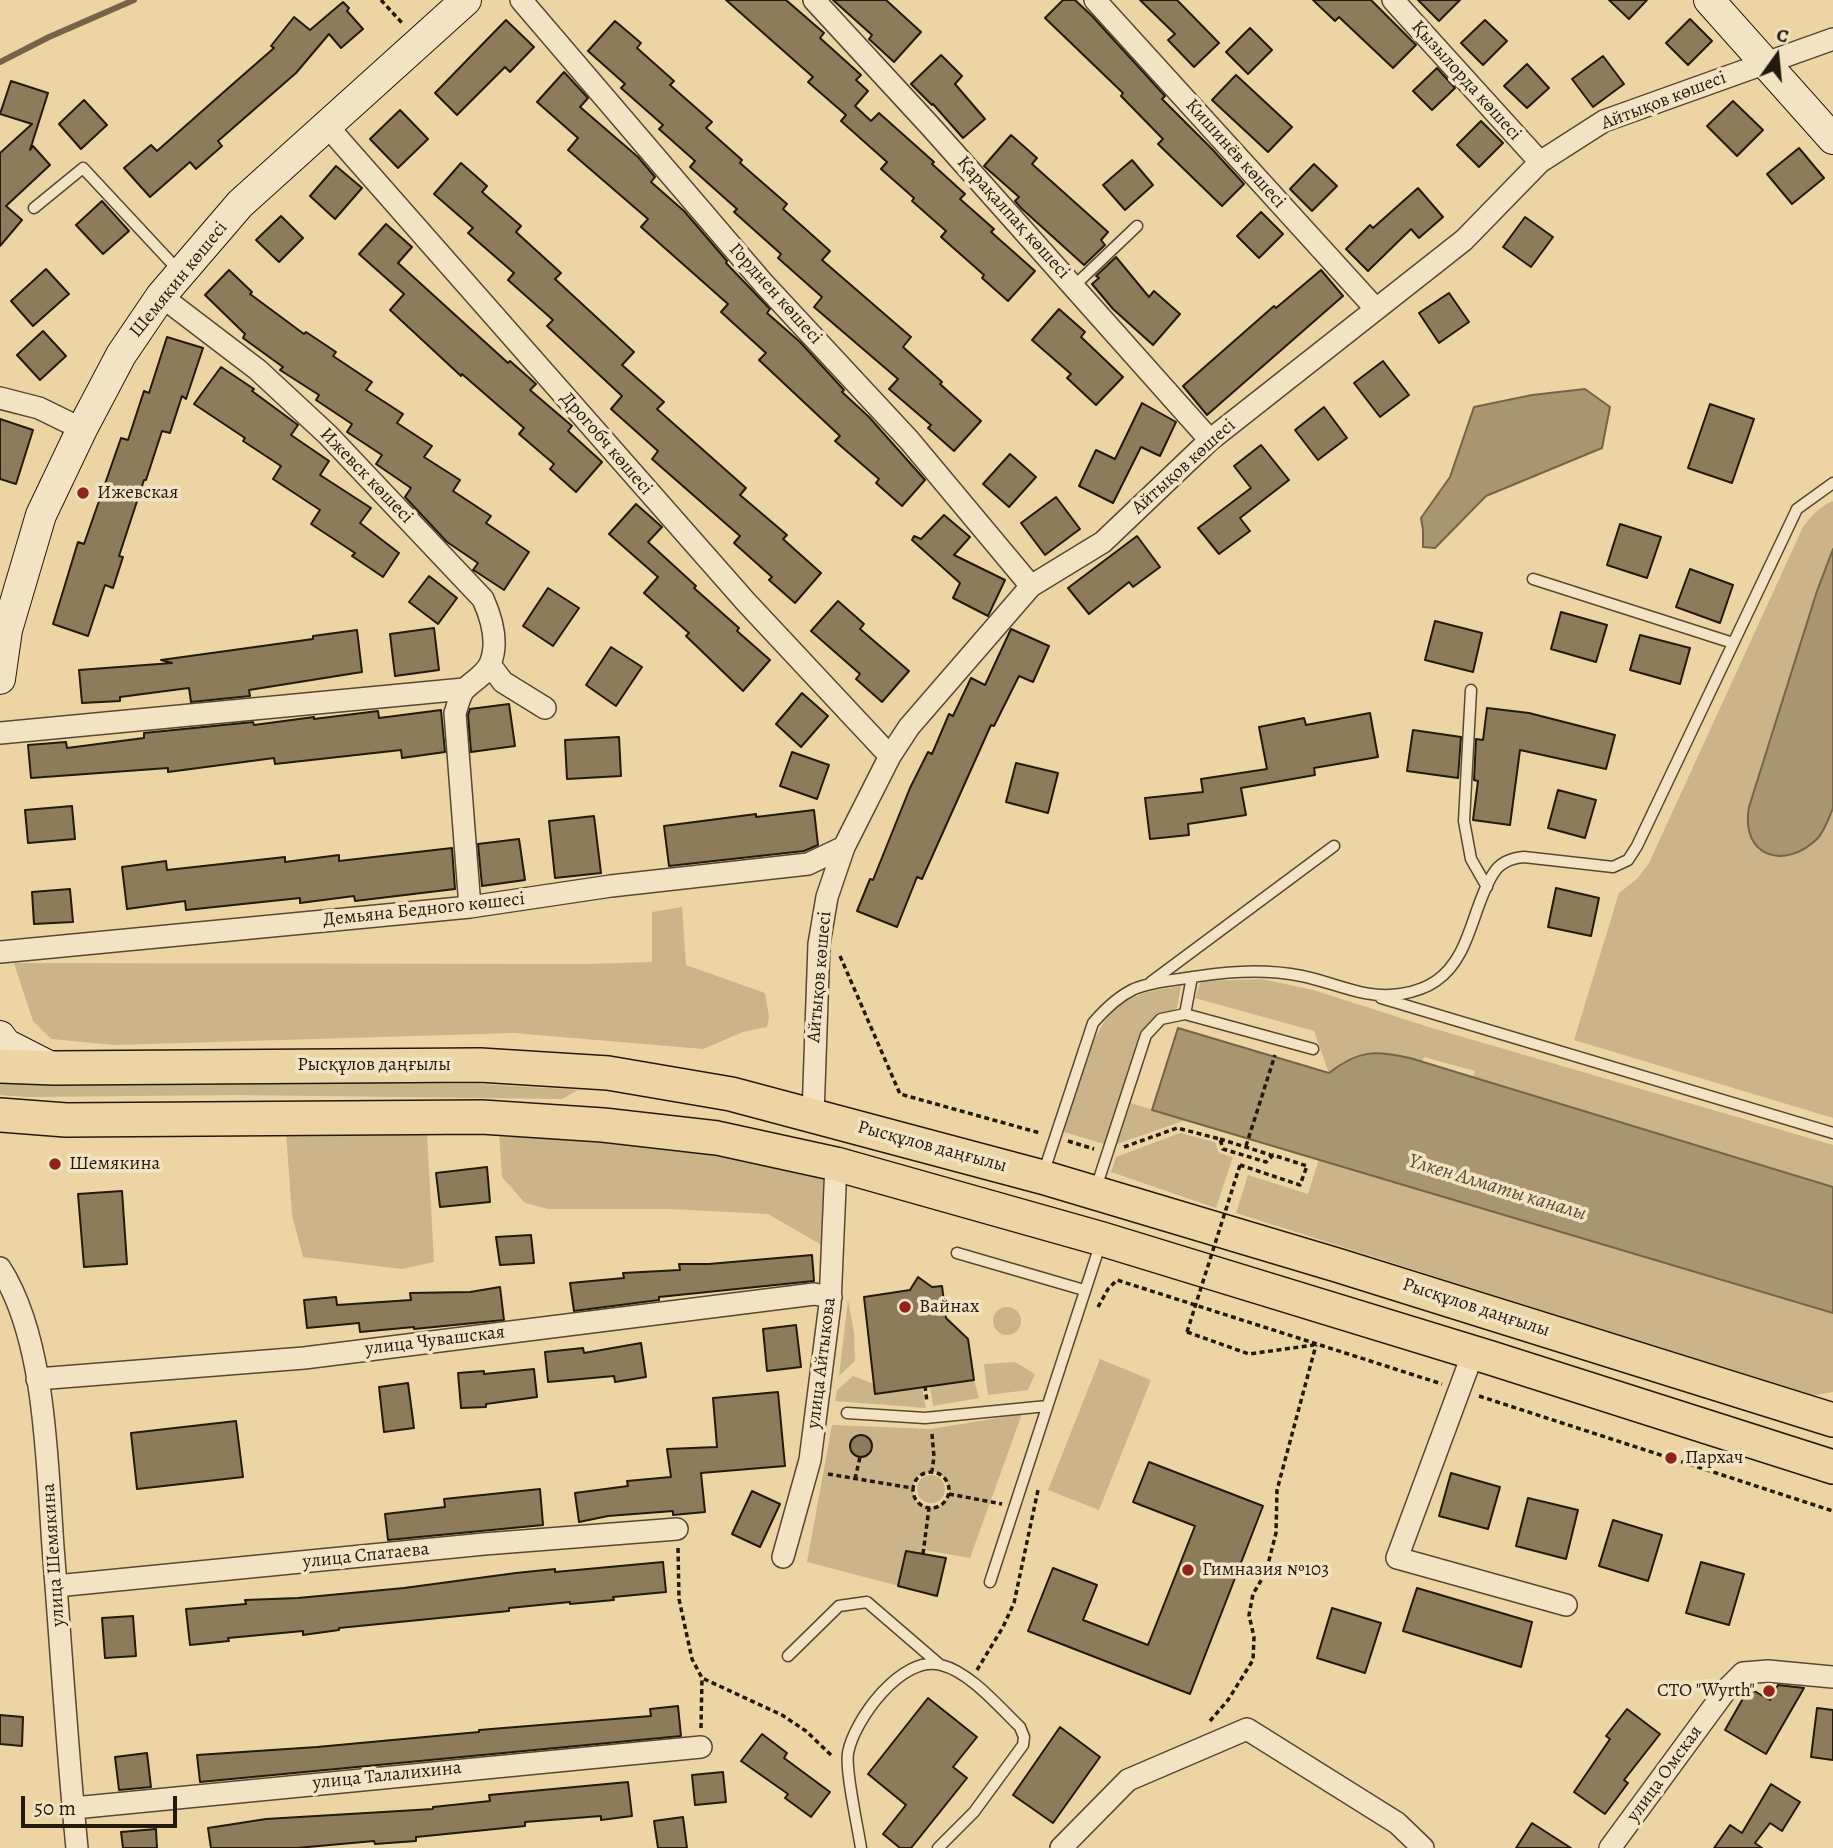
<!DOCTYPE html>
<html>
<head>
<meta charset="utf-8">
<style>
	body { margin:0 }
	#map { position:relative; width:1833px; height:1848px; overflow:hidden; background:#edd4a4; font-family:Alegreya,serif }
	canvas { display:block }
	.north { position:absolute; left:1742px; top:21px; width:70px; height:70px; -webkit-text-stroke:5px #f3e3c4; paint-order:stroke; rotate:15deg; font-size:19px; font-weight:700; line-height:28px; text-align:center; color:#241a0c }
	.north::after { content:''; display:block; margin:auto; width:24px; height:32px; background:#241a0c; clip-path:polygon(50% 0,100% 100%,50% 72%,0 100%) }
	.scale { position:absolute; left:21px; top:1796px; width:156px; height:32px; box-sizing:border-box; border:4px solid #241a0c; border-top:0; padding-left:9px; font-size:21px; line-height:24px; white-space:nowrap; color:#241a0c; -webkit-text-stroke:5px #f3e3c4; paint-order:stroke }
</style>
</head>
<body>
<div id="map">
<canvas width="1833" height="1848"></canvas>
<div class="north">С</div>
<div class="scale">50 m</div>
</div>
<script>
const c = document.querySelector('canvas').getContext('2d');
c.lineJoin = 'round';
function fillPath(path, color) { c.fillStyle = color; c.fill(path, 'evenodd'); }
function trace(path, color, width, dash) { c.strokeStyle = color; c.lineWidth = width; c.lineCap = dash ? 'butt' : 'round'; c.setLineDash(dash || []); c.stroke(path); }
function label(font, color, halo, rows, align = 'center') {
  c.font = font + ' Alegreya,serif'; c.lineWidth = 7; c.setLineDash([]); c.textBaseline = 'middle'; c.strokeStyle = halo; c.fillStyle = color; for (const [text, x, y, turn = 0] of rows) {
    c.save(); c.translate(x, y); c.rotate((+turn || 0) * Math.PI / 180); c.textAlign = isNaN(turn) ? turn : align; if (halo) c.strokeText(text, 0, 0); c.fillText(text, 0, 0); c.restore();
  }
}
fillPath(new Path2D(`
	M1833,501v48l-16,42 -68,216 25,49c38,-5 44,-15 59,-48v310l-259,-78 45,-147 18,-14 12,-16 154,-336c9,-12 16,-20 30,-26z
	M682,907l4,58 79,28 4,24 -2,10 -24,5 -40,17 -189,-16 -399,12 -64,-6 -18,-18 -19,-58 572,1 66,-2v-50z
	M1262,979l51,11 119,38 401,117v42l-360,-109 2,-7 -51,-14 -2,5c-37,-12 -61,-15 -93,11l-15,-42 -119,-33 6,-17z
	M1181,986l-4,22 -26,12 -9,13 -38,111 -40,-12c11,-34 26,-107 56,-127 18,-13 39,-16 61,-19z
	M0,1081l483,3 95,6 -16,9 -327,-4 -208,2 -27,-2z
	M1131,1103l55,17 -69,24z
	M499,1131l159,10 165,35 2,71 -57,-33 -98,-5h-122l-23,-6 -23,-26z
	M286,1132l141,1 7,129 -32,7 -99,-12 -11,-42z
	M1180,1133l35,9 4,11 14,4 -17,51 -105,-36 5,-15z
	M1319,1159l514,155v78l-22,4 -575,-183 12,-38 60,19z
	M848,1300l6,32 1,29 -16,15z
	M993 1321a14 14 0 1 1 28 0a14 14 0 1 1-28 0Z
	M1100,1359l51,21 -52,130 -51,-20z
	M1015,1362l20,12 -7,16 -40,5 -4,-31z
	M853,1376l21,8 1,9 47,-6 4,21 -91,-7 2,-11z
	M974,1380l5,18 -46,8 -3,-20z
	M1022,1414l-52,144 -46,-8 -1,4 -17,-3 -7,35 -92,-24 25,-137 99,4zM932,1471c12,3 18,11 17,23 -12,27 -48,8 -32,-17z
	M917 1489a14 14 0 1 1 28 0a14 14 0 1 1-28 0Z`), '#cbb48a');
const water = new Path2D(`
	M1585,389l25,18 -8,41 -116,48 -51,52 -12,-1v-17l-2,-12 29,-41 24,-70 58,-12z
	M1833,549v259c-4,10 -8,22 -15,30 -33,33 -78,19 -69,-31l68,-216z
	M1178,1028l151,45c29,-23 46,-23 81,-15l423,129v126l-681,-203z`);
fillPath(water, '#a99570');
trace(water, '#746448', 2);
trace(new Path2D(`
	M0,62l49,-25 85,-37`), '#746448', 6);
const building = new Path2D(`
	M726,0h60l38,33 -4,5 41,37 -5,5 12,11 -13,15 16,15 8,-8 55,49 -2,2 33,30 -5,5 34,30 -3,3 44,39 -27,30 -26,-23 2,-3 -43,-38 5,-6 -34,-30 2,-3 -33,-29 6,-7 -46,-41 5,-6 -38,-33 5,-5z
	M833,0h53l35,32 -27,30 -25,-23 3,-4z
	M1063,0h12l17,16 73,80 -3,3 50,50 32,35 -22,22 -64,-62 5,-5 -42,-43 2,-3 -78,-75z
	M1140,0h37l42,43 -25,24 -26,-27 7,-6z
	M1313,0h58l45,45 -23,23 -54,-51 -4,4z
	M1418,0h42l-21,21z
	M1609,0h38l-18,19z
	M343,2l6,6 -2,3 16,18 -22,19 -12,-14 -33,39 -78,68 4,5 -26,23 -6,-7 -40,35 -26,-29 27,-23 6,6 77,-68 40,-35 -3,-2 23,-29 16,13z
	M1690,19l22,22 -24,24 -22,-22z
	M506,20l28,27 -24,25 -5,-5 -48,48 -22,-22z
	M1485,20l22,21 -24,24 -22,-22z
	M615,21l26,22 -4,5 37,33 -4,4 42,37 -6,6 36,32 -2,3 47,41 -4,5 47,42 -8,9 89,77 -8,10 39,35 -2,2 41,37 -27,30 -26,-23 3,-3 -42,-36 9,-10 -84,-72 8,-10 -44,-39 3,-4 -47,-42 3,-3 -47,-42 5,-6 -36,-32 4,-4 -42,-37 4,-4 -37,-33z
	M1250,28l22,22 -24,24 -22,-22z
	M941,55l21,21 -7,8 30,35 -22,19 -30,-34 -1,1 -21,-21z
	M1603,56l21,28 -31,23 -21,-28z
	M1527,64l22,24 -22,20 -23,-22z
	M1437,68l18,20 -23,22 -19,-19z
	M564,72l24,26 -8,9 58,50 17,20 -4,5 33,29 43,50 -1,2 44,46 -3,4 33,29 44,48 -2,2 27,25 56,63 -23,26 -26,-23 3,-4 -44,-38 5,-5 -81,-76 7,-7 -45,-41 7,-8 -87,-77 7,-8 -80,-69 10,-12 -41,-36z
	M1236,75l56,52 -24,25 -56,-52z
	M11,81l37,12 -18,57 3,-4 17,19 -44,41 16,14 -22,26v-93l32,-29 -32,-10z
	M84,100l23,25 -26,24 -22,-25z
	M1733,101l30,29 -26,26 -30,-30z
	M400,110l28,29 -30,29 -28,-29z
	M1481,121l22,22 -24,24 -22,-22z
	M1011,135l26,23 -5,6 76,68 -7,8 4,5 -21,20 -63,-57 -6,-7 4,-4 -35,-31z
	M1799,148l25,30 -32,26 -25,-30z
	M1132,160l21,25 -28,25 -22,-25z
	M461,163l26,23 -5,6 39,34 -5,6 45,41 -6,6 79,73 -12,13 42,37 -7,7 89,79 -6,7 47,40 -4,4 38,34 -26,30 -26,-23 3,-3 -38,-34 6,-7 -88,-77 6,-8 -47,-42 11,-13 -75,-70 6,-6 -45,-40 6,-7 -46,-40 5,-5 -39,-34z
	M1314,164l23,22 -25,25 -22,-22z
	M336,166l26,22 -27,31 -25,-23z
	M1418,188l25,29 -24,21 -8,-9 -43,42 -22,-22 24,-24 3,3z
	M102,201l27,30 -26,23 -27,-29z
	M1261,212l22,22 -24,24 -22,-22z
	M281,216l22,22 -24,24 -23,-22z
	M1525,217l28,20 -22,30 -28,-20z
	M386,224l26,23 -14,16 110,100 2,-2 26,23 -6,6 42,36 -4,5 34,31 -26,30 -26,-23 4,-5 -35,-30 5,-6 -62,-54 -1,2 -71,-66 14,-16 -45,-40z
	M1116,257l33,40 5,-6 26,23 -27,31 -40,-36 -21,-25 7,-6 -3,-2z
	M46,269l23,25 -36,32 -22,-25z
	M229,270l23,22 -2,2 54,40 2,-2 30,20 -3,4 39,26 -6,8 37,24 -6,9 35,23 -8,11 36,23 -7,11 38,25 -5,7 43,29 -25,38 -29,-19 -2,-1 5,-7 -31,-21 -42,-45 6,-9 -35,-24 6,-9 -35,-23 5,-8 -36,-24 3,-5 -39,-25 3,-3 -40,-29 2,-4 -40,-39z
	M1321,270l22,26 -136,119 -24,-29 91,-80 2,2z
	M1449,293l20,29 -30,21 -20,-30z
	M1059,309l26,23 -4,5 42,40 -27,28 -29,-27 4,-4 -39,-34z
	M43,331l23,25 -26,24 -23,-25z
	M167,337l36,11 -17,51 -4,-3 -12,37 -8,-2 -16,49h-2l-25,76 4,1 -10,31 -8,-3 -17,51 -35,-12 25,-82 6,2 37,-106 7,2 16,-49 5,2z
	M1383,361l26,34 -29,22 -26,-34z
	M221,367l33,22 -2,2 46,34 -7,10 38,26 -9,14 51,33 -11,15 39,30 -16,24 -31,-21 3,-3 -44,-29 9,-14 -47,-31 8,-13 -38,-25 2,-3 -51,-34z
	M1142,403l34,19 -16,34 -19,-9 -28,56 -34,-17 17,-36 19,9z
	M1710,404l44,15 -22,64 -44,-15z
	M1324,407l23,31 -29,22 -23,-30z
	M0,419l33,11 -17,54 -16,-5z
	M1261,445l28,35 -49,38 10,13 -31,23 -21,-26 53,-40 -17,-22z
	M1010,454l26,23 -27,30 -26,-23z
	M1056,497l24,32 -35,26 -24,-32z
	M636,504l26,23 -14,15 48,44 -2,2 45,40 -2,3 33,29 -27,31 -57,-55 3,-3 -45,-40 14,-16 -49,-43z
	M944,515l26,22 -16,18 51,25 -17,36 -35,-18 7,-15 -48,-43 2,-4 7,3z
	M1620,524l41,13 -14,41 -40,-13z
	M1137,536l23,31 -27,20 -4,-5 -40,32 -21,-26z
	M1690,569l43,16 -13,38 -44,-16z
	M429,576l28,22 -19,26 -29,-22z
	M548,588l31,20 -26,38 -30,-20z
	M838,601l26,23 -4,5 49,42 -27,31 -26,-23 4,-5 -49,-43z
	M1561,612l46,13 -11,37 -45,-13z
	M1435,621l47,12 -9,39 -48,-12z
	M434,628l5,42 -44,6 -5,-42z
	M1011,629l38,17 -16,36 -14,-6 -25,50 -3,-1 -69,154 -5,-2 -20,50 -40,-16 13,-32 3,1 37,-92 18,-36 4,2 17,-40 4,2 18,-38 14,7z
	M357,630l5,42 -113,18 1,6 -59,6 -2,-14 -69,9v4l-38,2 -3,-33 93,-7 -11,-3 152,-21v-3z
	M1640,635l50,13 -10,36 -50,-14z
	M611,647l31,20 -26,39 -30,-21z
	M802,693l26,23 -27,31 -25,-23z
	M509,704l6,42 -44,6 -3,-37 2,-6z
	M1487,708l42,5 86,22 -9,34 -86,-19 -10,75 -37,-5 5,-39 -4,-1 2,-41 7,1z
	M441,710l4,42 -43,6 -1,-8 -126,14 -1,-6 -106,14v-4l-137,10 -3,-33 38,-3 1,6 77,-10v-5l109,-11 1,3 60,-8v2l64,-8 1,7z
	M1370,713l8,44 -64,11 1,7 -74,13 5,27 -58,9 1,11 -39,4 -5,-41 58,-6 -2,-13 66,-10 -8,-42 45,-9 2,7z
	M1413,730l48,7 -3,41 -51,-7z
	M619,737l2,39 -54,3 -2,-39z
	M792,752l37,13 -12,34 -37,-13z
	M1016,763l42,10 -10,40 -42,-11z
	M1558,790l38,10 -11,38 -37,-10z
	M72,806l3,33 -47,4 -3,-33z
	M814,810l4,35 -14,6 -135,15 -5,-40 92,-12v3z
	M594,816l7,57 -46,5 -6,-57z
	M519,839l6,41 -43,6 -4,-42z
	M452,848l3,41 -100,12 -1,-5 -54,7v-5l-114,12 -1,-9 -58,8 -5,-42 44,-6 1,9 118,-13v5l54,-7v6z
	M1556,888l43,10 -8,38 -43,-9z
	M70,889l3,33 -39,2 -2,-32z
	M487,1167l3,35 -50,5 -4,-34z
	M122,1191l5,73 -43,3 -6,-73z
	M531,1235l3,28 -34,2 -4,-28z
	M812,1255l2,26 -155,16v3l-85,11 -4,-28 54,-5 -1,-5 57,-3 -1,-6h30z
	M918,1277l14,10 10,-1 4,32 22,21 6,41 -99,14 -11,-97 46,-7z
	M500,1287l4,33 -90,9v-2l-54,5 -1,-9 -52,5 -3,-28 32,-3 1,8 74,-5 -1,-7 60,-1z
	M796,1325l5,42 -34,4 -4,-42z
	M641,1343l5,34 -31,5 -1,-6 -66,6 -3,-30 38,-4 1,5z
	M534,1369l3,28 -51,7v3l-25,1 -3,-35 26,-2v3z
	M408,1383l6,45 -30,4 -5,-45z
	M778,1392l7,74 -84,7 4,39 -32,3v-4l-65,5 -29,6 -4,-29 53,-7 -1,-5 44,-4 -4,-28 50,-2 -4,-49z
	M236,1421l7,56 -106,12 -6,-56z
	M850 1446a11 11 0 1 1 22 0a11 11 0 1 1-22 0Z
	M1149,1462l114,44 -73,188 -162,-63 25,-63 44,17 -14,35 65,25 47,-119 -62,-24z
	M1451,1473l49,14 -12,42 -49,-13z
	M540,1489l3,36 -155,15 -3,-26 60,-7 -1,-8z
	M752,1491l28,13 -20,43 -28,-13z
	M1528,1498l50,12 -12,49 -50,-13z
	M1613,1520l49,15 -14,46 -49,-15z
	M906,1551l40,7 -9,38 -39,-10z
	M663,1562l3,30 -53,5 1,3 -44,4v-2l-61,6v3l-170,17v2l-36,5v-4l-75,7 1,3 -39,4 -4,-36 60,-5 -1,-4 53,-2 106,-10 112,-15 39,-4v3z
	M1701,1562l43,12 -15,51 -43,-12z
	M1417,1588l115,34 -11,45 -118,-36z
	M1332,1608l49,15 -16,50 -48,-15z
	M133,1616l3,40 -31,2 -3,-40z
	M1778,1685l26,3 -38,66 -41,-24 24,-42 21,12z
	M928,1698l49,39 -24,30 14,11 -56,70h-11l-17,-14 23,-29 -38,-31z
	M678,1706l3,30 -481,46 -3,-27 120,-8 162,-15v-2l172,-14 -1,-7z
	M1817,1708l16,2v50l-22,-3z
	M1627,1709l33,25 -36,46 4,3 -23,31 -31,-22 36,-53 -4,-3z
	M0,1715l23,2 -1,29 -22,-2z
	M1060,1727l40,30 -47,66 -40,-28z
	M762,1734l25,19 -3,5 46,34 -19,25 -26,-19 3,-4 -47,-33z
	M147,1753l4,34 -32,3 -4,-33z
	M723,1772l3,30 -31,3 -3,-30z
	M628,1782l4,34 -31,4v-4l-76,6v4l-109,11v4l-41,3 -1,-3 -77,7h-86l-3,-20 58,-9 167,-10v-2l57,-6 -1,-6z
	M1771,1784l29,18 -18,29 -12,-8 -15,20 7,5h-48l16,-23 12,8z
	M683,1817l4,31h-29l-4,-27z
	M1532,1823l39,25h-55z
	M156,1829l1,19h-34l-2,-16z`);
fillPath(building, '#8d7b5b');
trace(building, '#241a0c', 2);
const lane = new Path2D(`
	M34,208l49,-40 96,103
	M1074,286l63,-60
	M1533,579l200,64
	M1471,690l-7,131 7,38 16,28
	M1151,982l183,-136
	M1381,998l452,135
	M1185,1014l7,-37
	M1043,1174l50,-151c12,-14 24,-26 41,-34 15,-6 30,-8 46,-10 42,-7 80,-11 122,-3 34,7 64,24 99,18 12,-2 25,-6 35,-13 35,-24 36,-74 57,-107 7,-12 18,-16 31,-17l89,10 15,-7 9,-14 160,-337 36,-26
	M1096,1188l50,-153 15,-16 24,-5 128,35
	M957,1253l127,37
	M847,1413l78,5 122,-12
	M990,1582l111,-340
	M788,1656l51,-50 28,-4 72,62
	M861,1848c-3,-20 -16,-78 -13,-95 6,-33 54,-99 93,-88 29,7 58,42 79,62l4,10 -1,8 -49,67 -36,36`);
const street = new Path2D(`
	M521,0l243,284 145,156 122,146
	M814,0l118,128 278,312
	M1095,0l280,308
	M1393,0l147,162
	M328,127l418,475 144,154
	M161,296l97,74 70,65 155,164c9,20 16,44 7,65 -5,11 -16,16 -24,24 -6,5 -8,17 -11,25l15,194
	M0,398l39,10 43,21
	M490,665l13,17 42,26
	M0,733l464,-44
	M0,952l470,-45 141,-21 197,-22 36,-17
	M813,1115l6,-171 8,-47 17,-50 46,-91 19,-29 122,-141 72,-44 107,-102 254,-200 76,-78 64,-41 229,-82
	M0,1268c46,71 47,196 53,279 8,100 14,201 24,301
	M1473,1353l-76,205 169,47
	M37,1379l267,-21 510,-64 17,3
	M783,1557l27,-97 20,-156 6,-140
	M56,1586l428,-42 193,-15
	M74,1808l627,-61
	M1061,1848l67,-68 119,-51 150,94 26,25
	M1610,1848l116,-158 17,-17 25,-2 65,6`);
const secondary = new Path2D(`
	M1709,0l124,139
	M0,679l7,-49 34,-115 41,-86 39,-74 40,-59 79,-92 226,-204
	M0,1036l6,8 47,24`);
const primary = new Path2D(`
	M0,1066l54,2 426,-3 128,8 123,21 311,83 298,89 493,154
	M0,1115l66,5 416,-3 121,8 114,13 119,26 266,75 389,119 342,109`);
trace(lane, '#564832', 13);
trace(street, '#564832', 24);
trace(secondary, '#241a0c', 32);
trace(primary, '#241a0c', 36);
trace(new Path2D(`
	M381,0l22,24
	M840,956l60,138 140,39
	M1220,1139l51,16
	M1068,1141l26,8
	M1246,1146l29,-91
	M1124,1147l53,-19 43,11 3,10 43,13 7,-7 34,11 -7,19 -60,-20
	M1098,1307l10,-18 9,-9 325,104
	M1187,1332l62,22 65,-9
	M925,1386l2,16
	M1479,1396l354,115
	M932,1434l2,23 -2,14
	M913 1490a18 18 0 1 1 36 0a18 18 0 1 1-36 0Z
	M828,1474l84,14
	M855,1479l5,-22
	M949,1494l53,10
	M678,1548l1,51 13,60 10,19 80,37 24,16 26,25
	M923,1554l6,-46
	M977,1670l26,-43 11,-24 24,-113
	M1210,1721l18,-21 25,-40 1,-23 -5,-22 4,-21 13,-22 10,-39 1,-43 39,-145
	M701,1728l1,-50`), '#241a0c', 3.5, [5, 3.5]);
trace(lane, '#f3e3c4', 10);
trace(street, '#f3e3c4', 21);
trace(secondary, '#f3e3c4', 30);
trace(primary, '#edd4a4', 33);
trace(new Path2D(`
	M1187,1332l53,-167`), '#241a0c', 3.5, [5, 3.5]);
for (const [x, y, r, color] of [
	[83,493,7,"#8f2418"],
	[55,1164,7,"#8f2418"],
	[905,1307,7,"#8f2418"],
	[1671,1458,7,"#8f2418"],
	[1188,1570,7,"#8f2418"],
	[1769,1691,7,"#8f2418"]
]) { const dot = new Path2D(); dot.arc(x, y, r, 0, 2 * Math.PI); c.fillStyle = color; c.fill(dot); trace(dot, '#f3e3c4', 2.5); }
label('19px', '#241a0c', '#f3e3c4', [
	["Қызылорда көшесі",1466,81,48],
	["Айтықов көшесі",1664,101,-21],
	["Кишинёв көшесі",1235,154,48],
	["Қарақалпақ көшесі",1013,218,48],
	["Шемякин көшесі",179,280,-51],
	["Горднен көшесі",775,294,48],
	["Дрогобч көшесі",606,444,49],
	["Айтықов көшесі",1184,467,-42],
	["Ижевск көшесі",366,476,46],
	["Демьяна Бедного көшесі",424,910,-6],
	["Айтықов көшесі",820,977,-85],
	["Рысқұлов даңғылы",374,1065],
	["Рысқұлов даңғылы",932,1147,15],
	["Рысқұлов даңғылы",1476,1308,18],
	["улица Чувашская",435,1341,-7],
	["улица Айтыкова",822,1363,-83],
	["улица Шемякина",54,1555,-94],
	["улица Спатаева",366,1556,-6],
	["улица Омская",1665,1774,-54],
	["улица Талалихина",387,1776,-6]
]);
label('19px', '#241a0c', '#f3e3c4', [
	["Ижевская",97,493],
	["Шемякина",69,1164],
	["Вайнах",919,1307],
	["Пархач",1685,1458],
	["Гимназия №103",1202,1570],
	["СТО \"Wyrth\"",1755,1691,"right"]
], 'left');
label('italic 21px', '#594b34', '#f3e3c4', [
	["Үлкен Алматы каналы",1497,1188,17]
]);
</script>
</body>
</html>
